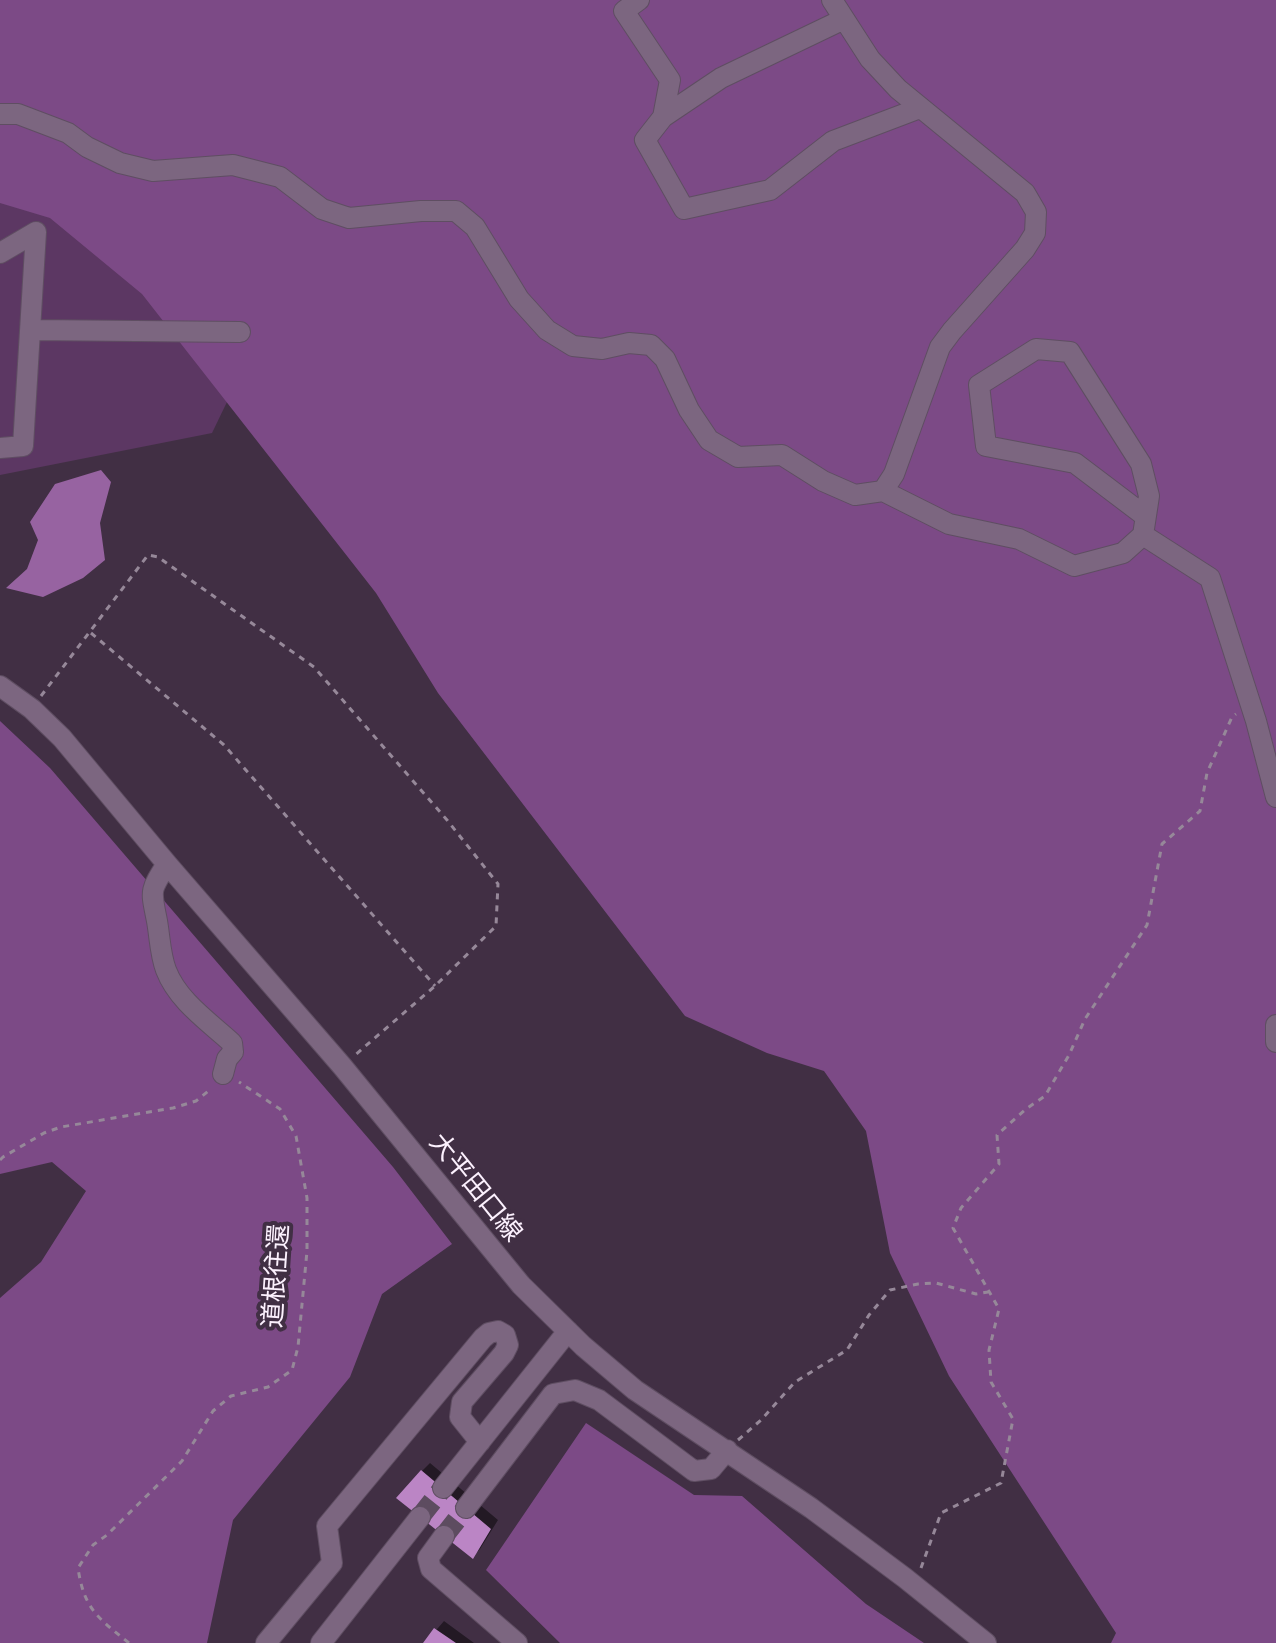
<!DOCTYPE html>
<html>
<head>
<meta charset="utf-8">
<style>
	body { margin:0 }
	canvas { display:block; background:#412f44 }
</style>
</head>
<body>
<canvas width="1276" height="1643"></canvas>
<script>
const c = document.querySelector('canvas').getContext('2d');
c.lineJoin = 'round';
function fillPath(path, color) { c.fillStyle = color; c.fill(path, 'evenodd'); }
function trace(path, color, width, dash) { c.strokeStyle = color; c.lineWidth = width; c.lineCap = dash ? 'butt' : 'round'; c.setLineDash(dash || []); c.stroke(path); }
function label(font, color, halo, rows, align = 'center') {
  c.font = font + ' Manrope,"Noto Sans JP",sans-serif'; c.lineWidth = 8; c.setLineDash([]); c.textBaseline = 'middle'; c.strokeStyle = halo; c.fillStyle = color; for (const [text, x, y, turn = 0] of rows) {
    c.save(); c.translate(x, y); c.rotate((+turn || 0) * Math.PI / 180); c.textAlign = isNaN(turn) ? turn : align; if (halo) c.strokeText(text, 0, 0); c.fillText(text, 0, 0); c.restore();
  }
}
fillPath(new Path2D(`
	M0,121l265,202 -53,110 -212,42z`), '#5c3763');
fillPath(new Path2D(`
	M0,0h1276v1643h-165l5,-10 -167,-257 -59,-123 -24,-122 -42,-60 -57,-18 -82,-37 -247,-323 -62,-100 -234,-299 -92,-76 -50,-15z
	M0,721l50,47 343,399 59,77 -70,50 -32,83 -117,143 -26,123h-207v-345l41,-36 45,-71 -34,-29 -52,12z
	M586,1423l108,72 48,1 124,108 58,39h-364l-74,-73z`), '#7c4a86');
fillPath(new Path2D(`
	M101,470l10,12 -11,41 5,37 -22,18 -40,19 -37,-9 21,-19 11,-29 -8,-18 25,-38z`), '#9763a1');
fillPath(new Path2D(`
	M430,1463l68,57 -18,29 -7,7 -51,-85z
	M444,1621l30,22h-49z`), '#0007');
fillPath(new Path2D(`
	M421,1470l70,59 -18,30 -77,-61z
	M434,1628l22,15h-33z`), '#bb85c5');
trace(new Path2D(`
	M420,1517l23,-29
	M444,1536l22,-28`), '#5d4c60', 20, [20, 10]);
const minor = new Path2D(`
	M639,0l-15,11 46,69 -7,37
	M832,0l38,59 28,30 127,104 11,19 -1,21 -10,16 -73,82 -12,16 -46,127 -11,17
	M844,19l-123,59 -58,39 -18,23 39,69 86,-19 63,-49 87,-33
	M0,114h18l50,19 19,14 33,16 33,8 80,-6 47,12 42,32 27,9 72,-7h35l19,16 44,72 28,31 26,16 29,3 27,-6 22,2 14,14 24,51 20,30 29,17 44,-2 41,26 32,14 28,-4
	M0,253l36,-21 -13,214 -23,2
	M31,330l209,2
	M883,491l66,33 70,15 55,27 49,-13 20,-18 6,-39 -8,-32 -71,-112 -34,-3 -57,36 7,61 89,17 70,53
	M1143,535l67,43 46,143 20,76
	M0,686l32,23 30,29 105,126 175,202 179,219 62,61 52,44 176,118 94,70 81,65
	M167,864c-18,28 -16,26 -10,57 3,17 3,33 9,49 12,31 42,51 66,73l1,9 -6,7 -4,15
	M1276,1025v17
	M443,1488l125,-157
	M466,1508l87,-114 22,-4 24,10 95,71 17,-2 16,-19
	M444,1536l-16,22 3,11 86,74
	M266,1643l66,-80 -5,-37 156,-188 6,-5 9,-2 7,4 3,10 -4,8 -42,49 -2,15 20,25
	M321,1643l99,-126`);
trace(minor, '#5f4e62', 22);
trace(new Path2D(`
	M91,633l133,112 211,241
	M41,696l107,-141 10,2 156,110 133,153 51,64 -2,42 -61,60 -81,70
	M0,1160l3,-3 41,-24 17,-6 112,-19 23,-7 16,-13
	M738,1440l23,-20 34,-38 52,-32 22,-35 21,-25 28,-6 18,-1 40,11 12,-2
	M921,1568l20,-55 60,-30 12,-64 -22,-37 -2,-32 10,-41 -46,-81 8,-20 38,-44 -2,-29 29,-26 19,-13 24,-41 16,-36 62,-94 15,-81 38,-33 7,-38 25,-56 4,-3
	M129,1643c-31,-25 -45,-34 -51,-75l15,-23 14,-10 75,-74 31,-50 18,-15 37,-9 24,-17 6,-23 9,-96v-53l-11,-62 -16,-27 -41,-27`), '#968899', 3, [6, 6]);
trace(minor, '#7c6680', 20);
label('26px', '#fcf1fe', '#412f44', [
	["大平田口線",475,1188,51],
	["道根往還",277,1276,-86]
]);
</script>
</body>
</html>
